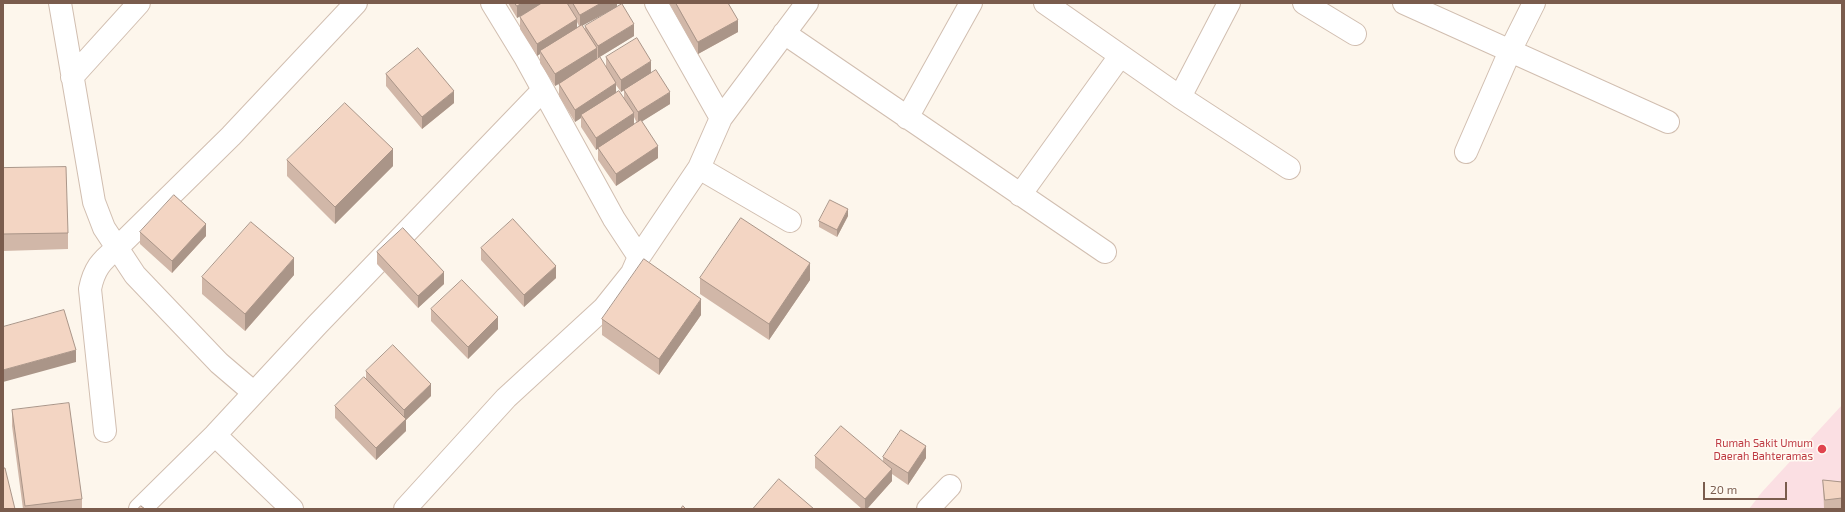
<!DOCTYPE html>
<html>
<head>
<meta charset="utf-8">
<style>
	body { margin:0 }
	#map { position:relative; width:1845px; height:512px; overflow:hidden; background:#fdf6ec; font-family:"Exo 2",sans-serif }
	canvas { display:block }
	.frame { position:absolute; inset:0; border:4px solid #7a5c4d; pointer-events:none }
	.scale { position:absolute; left:1703px; top:482px; width:84px; height:18px; box-sizing:border-box; border:2px solid #7a5c4d; border-top:0; padding-left:5px; font-size:12px; line-height:14px; white-space:nowrap; color:#7a5c4d; -webkit-text-stroke:3px #fffaf3; paint-order:stroke }
</style>
</head>
<body>
<div id="map">
<canvas width="1845" height="512"></canvas>
<div class="frame"></div>
<div class="scale">20 m</div>
</div>
<script>
const c = document.querySelector('canvas').getContext('2d');
c.lineJoin = 'round';
function fillPath(path, color) { c.fillStyle = color; c.fill(path, 'evenodd'); }
function trace(path, color, width, dash) { c.strokeStyle = color; c.lineWidth = width; c.lineCap = dash ? 'butt' : 'round'; c.setLineDash(dash || []); c.stroke(path); }
function label(font, color, halo, rows, align = 'center') {
  c.font = font + ' "Exo 2",sans-serif'; c.lineWidth = 3; c.setLineDash([]); c.textBaseline = 'middle'; c.strokeStyle = halo; c.fillStyle = color; for (const [text, x, y, turn = 0] of rows) {
    c.save(); c.translate(x, y); c.rotate((+turn || 0) * Math.PI / 180); c.textAlign = isNaN(turn) ? turn : align; if (halo) c.strokeText(text, 0, 0); c.fillText(text, 0, 0); c.restore();
  }
}
fillPath(new Path2D(`
	M1842,405v104h-93l13,-17z`), '#fbdfe3');
const minor = new Path2D(`
	M60,3l34,199 10,26 31,47 84,88 34,29
	M492,3l33,54 89,162 25,38
	M656,3l65,115
	M1045,3l135,94 109,71
	M1304,3l51,31
	M1404,3l264,119
	M784,33l321,219
	M72,77l67,-74
	M1180,97l49,-94
	M907,118l64,-115
	M1466,152l44,-101 24,-48
	M699,168l91,53
	M1020,195l100,-139
	M105,431l-15,-142c4,-20 11,-28 26,-40l115,-113 125,-133
	M215,435l77,74
	M140,509l75,-74 102,-110 226,-235
	M405,509l101,-111 98,-90 28,-35 7,-16 60,-89 22,-50 86,-115
	M928,509l22,-23`);
trace(minor, '#d1beb0', 24);
trace(minor, '#fff', 22);
fillPath(new Path2D(`
	M508,3h109v4l-35,18 3,5v-4l49,10 -36,22 -1,-1v2l9,8v-10l45,16 -30,19 -5,-7v7l8,7v-9l46,14 -28,17 16,37 -42,28 -18,-26v-12l-2,2 -15,-23v-9l-6,4 -16,-26v-12l-4,2 -15,-23v-9l-3,2 -17,-27v-12l16,-10 -19,11zM577,22l2,4 -2,2zM634,117l3,6 -3,2z
	M669,3h59l10,29 -40,22z
	M386,74l68,29 -32,26 -36,-43z
	M287,160l106,6 -58,58 -48,-48z
	M3,168l65,65v16l-65,2z
	M848,216l-11,21 -18,-10v-6z
	M140,232l66,4 -34,37 -32,-29z
	M481,248l75,30 -32,29 -43,-47z
	M377,252l67,32 -26,24 -41,-44z
	M294,275l-49,56 -43,-37v-17z
	M700,278l110,2 -41,60 -69,-46z
	M431,309l67,20 -30,30 -37,-38z
	M701,315l-42,60 -57,-40v-16z
	M366,371l65,25 -25,24v11l-30,29 -41,-42v-12l31,-26z
	M12,410l70,89v10h-59l-11,-83z
	M815,456l68,6v-5l43,1 -18,27 -16,-11v7l-25,28h-5l-47,-41z
	M1823,480l19,2v27h-18z`), '#d1b7a8');
fillPath(new Path2D(`
	M522,3h21l-26,15v-12z
	M601,3h16v4l-37,20v-12z
	M577,19v12l-37,20v3l-3,2v-12z
	M738,20v12l-40,22v-12z
	M634,24v12l-36,22v-12z
	M597,48v12l-42,26v-12z
	M651,61v12l-30,19v-12z
	M616,83v12l-35,20v3l-6,4v-12z
	M454,91v12l-32,26v-12z
	M670,92v12l-32,20v-12z
	M634,113v12l-38,25v-12z
	M658,146v12l-42,28v-12z
	M393,149v17l-58,58v-17z
	M848,209v7l-11,21v-7z
	M206,224v12l-34,37v-12z
	M294,258v17l-49,56v-17z
	M810,263v17l-41,60v-16z
	M556,266v12l-32,29v-12z
	M444,272v12l-26,24v-12z
	M701,299v16l-42,60v-16z
	M498,317v12l-30,30v-12z
	M76,350v12l-73,20v-12z
	M431,384v12l-25,24v11l-30,29v-12l28,-27v-11z
	M926,446v12l-18,27v-12z
	M4,454v12h-1v-11z
	M892,469v12l-25,28h-2v-10z`), '#aa9588');
const building = new Path2D(`
	M515,3h7l-5,3z
	M542,3h25l10,16 -40,25 -17,-27z
	M573,3h28l-21,12z
	M676,3h52l10,17 -40,22z
	M622,4l12,20 -36,22 -13,-20z
	M582,25l15,23 -42,26 -15,-23z
	M637,38l14,23 -30,19 -15,-23z
	M418,48l36,43 -32,26 -36,-43z
	M600,57l16,26 -41,27 -16,-26z
	M656,70l14,22 -32,20 -14,-22z
	M619,91l15,22 -38,25 -15,-23z
	M345,103l48,46 -58,58 -48,-47z
	M641,120l17,26 -42,28 -18,-26z
	M66,167l2,66 -65,1v-66z
	M174,195l32,29 -34,37 -32,-29z
	M830,200l18,9 -11,21 -18,-9z
	M741,218l69,45 -41,61 -69,-46z
	M513,219l43,47 -32,29 -43,-47z
	M251,222l43,36 -49,56 -43,-37z
	M403,228l41,44 -26,24 -41,-44z
	M644,259l57,40 -42,60 -57,-40z
	M462,280l36,37 -30,30 -37,-38z
	M64,310l12,40 -73,20v-43z
	M393,345l38,39 -27,26 -38,-39z
	M364,377l42,42 -30,29 -41,-42z
	M69,403l13,96 -57,7 -13,-96z
	M841,426l51,43 -27,30 -50,-43z
	M901,430l25,16 -18,27 -25,-16z
	M3,468h2l10,41h-12z
	M779,479l35,30h-61z
	M1823,480l19,2v16l-17,2z
	M141,506l4,3h-7z
	M683,506l3,3h-5z`);
fillPath(building, '#f3d5c3');
trace(building, '#aa9588', 1);
for (const [x, y, r, color] of [
	[1822,449,5,"#e0444e"]
]) { const dot = new Path2D(); dot.arc(x, y, r, 0, 2 * Math.PI); c.fillStyle = color; c.fill(dot); trace(dot, '#fffaf3', 1.5); }
label('11px', '#be3a42', '#fffaf3', [
	["Rumah Sakit Umum",1813,443],
	["Daerah Bahteramas",1813,456]
], 'right');
</script>
</body>
</html>
